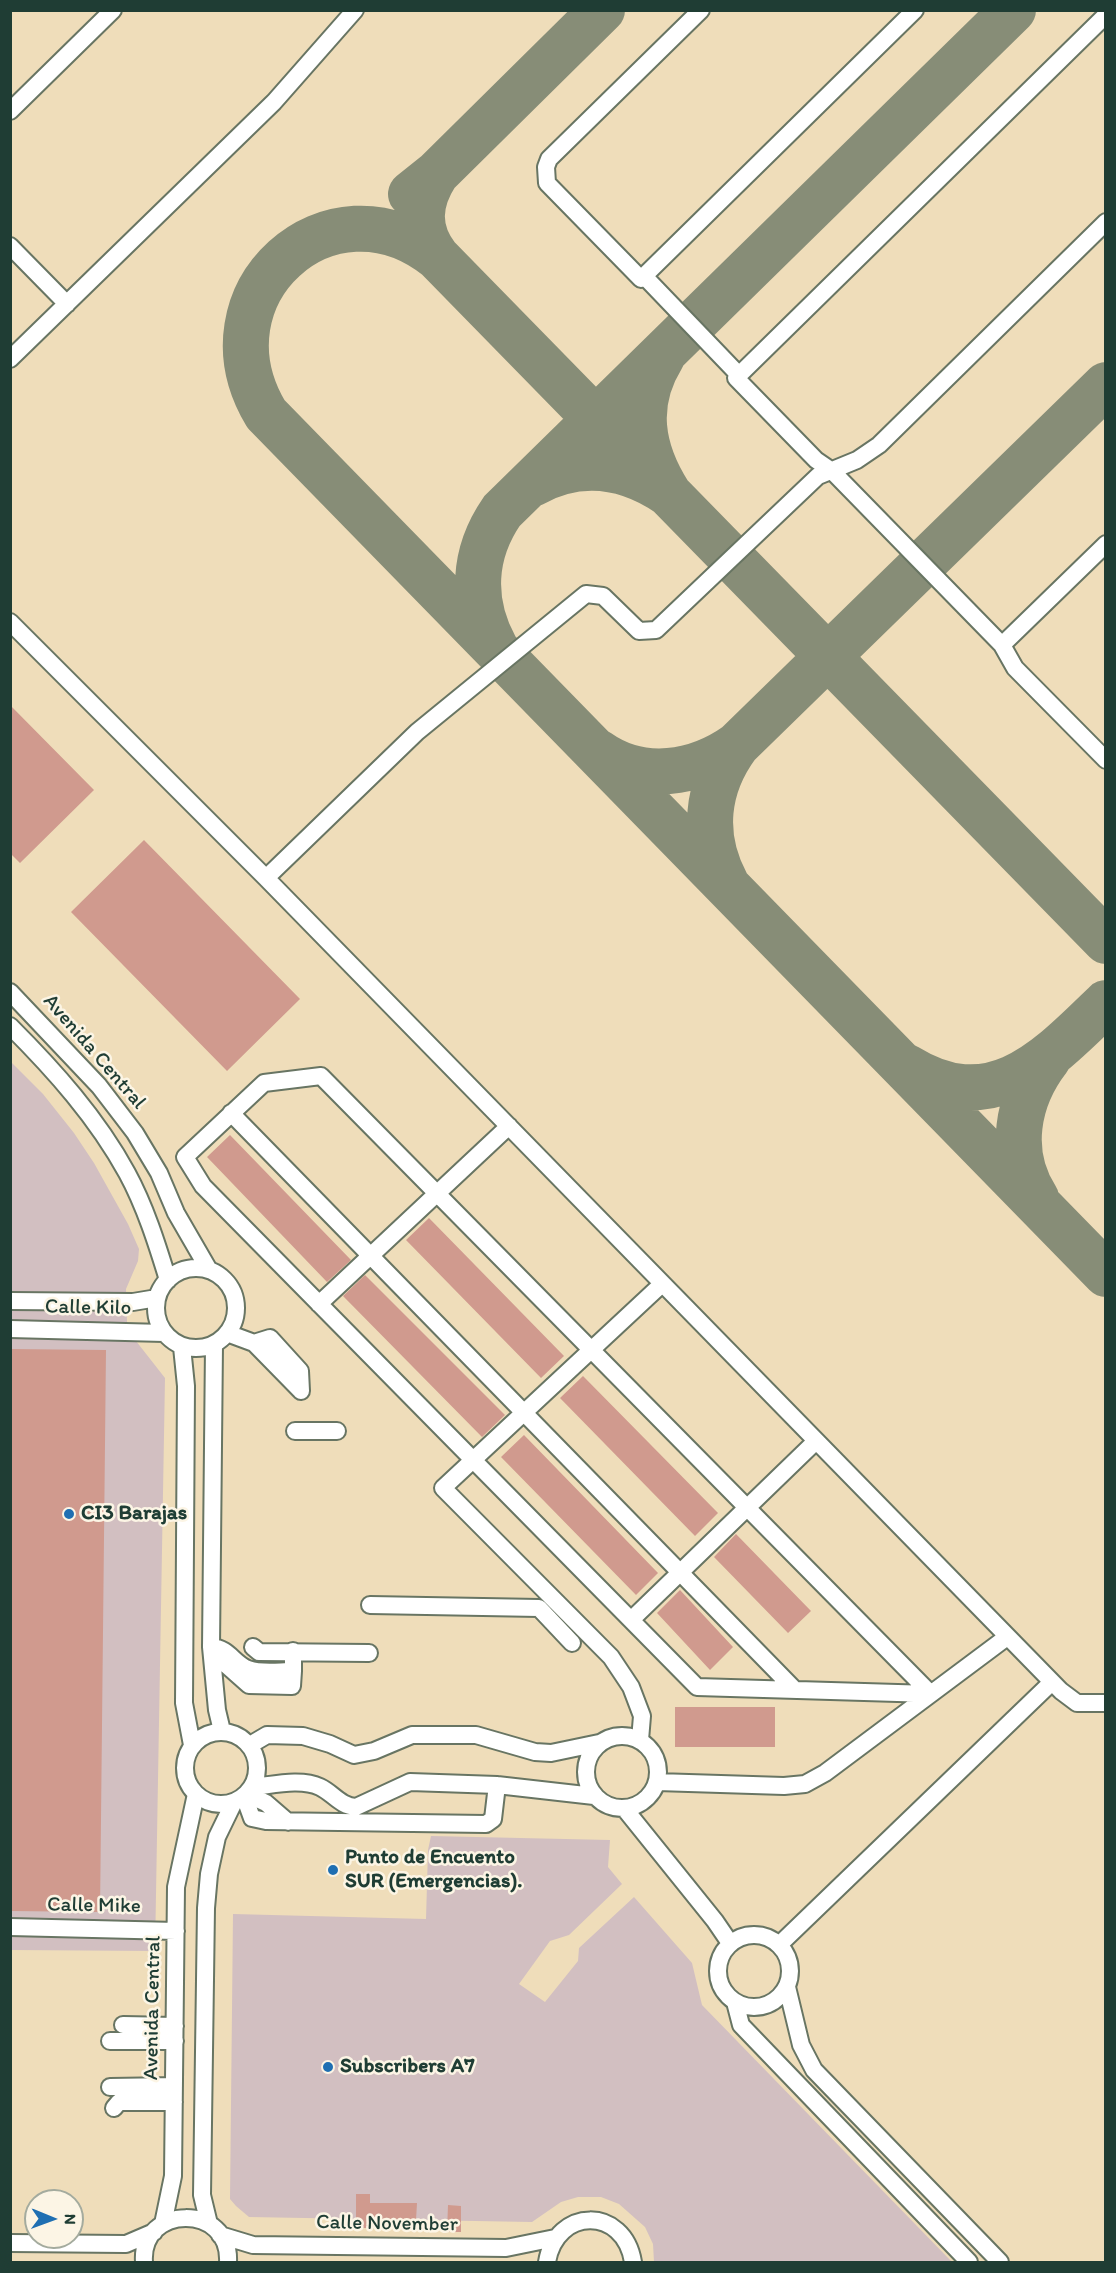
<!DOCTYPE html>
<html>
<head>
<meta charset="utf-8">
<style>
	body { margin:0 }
	#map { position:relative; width:1116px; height:2273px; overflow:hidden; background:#efddba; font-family:Itim,sans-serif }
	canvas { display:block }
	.frame { position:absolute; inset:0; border:12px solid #1f3d34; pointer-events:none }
	.north { position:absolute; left:24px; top:2189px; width:60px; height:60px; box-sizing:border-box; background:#fcf5e5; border:2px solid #a4ab9e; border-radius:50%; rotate:91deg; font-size:16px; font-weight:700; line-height:24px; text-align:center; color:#1f3d34 }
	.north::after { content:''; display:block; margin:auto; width:21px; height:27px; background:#1f6fb2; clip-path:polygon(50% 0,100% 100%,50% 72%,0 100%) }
</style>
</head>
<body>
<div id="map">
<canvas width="1116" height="2273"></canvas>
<div class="frame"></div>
<div class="north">N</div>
</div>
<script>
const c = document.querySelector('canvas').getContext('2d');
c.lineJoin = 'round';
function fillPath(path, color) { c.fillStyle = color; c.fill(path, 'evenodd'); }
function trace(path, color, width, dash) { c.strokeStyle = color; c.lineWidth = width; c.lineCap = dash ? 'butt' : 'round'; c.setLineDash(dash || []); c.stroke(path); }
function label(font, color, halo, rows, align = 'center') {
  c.font = font + ' Itim,sans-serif'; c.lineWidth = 5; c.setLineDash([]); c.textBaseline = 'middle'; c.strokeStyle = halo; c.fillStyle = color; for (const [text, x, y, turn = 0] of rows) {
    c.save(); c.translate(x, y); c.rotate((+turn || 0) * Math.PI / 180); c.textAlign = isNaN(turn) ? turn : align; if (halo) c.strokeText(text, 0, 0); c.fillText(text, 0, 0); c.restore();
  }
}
fillPath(new Path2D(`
	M10,1061l33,33 31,39 20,30 34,61 11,25 -1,12 -12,28 1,33 9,19 29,37 -10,573 -144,-1z
	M431,1836l179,4 -2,27 14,17 -53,51 -19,6 -31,43 26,18 33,-41 1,-13 55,-51 58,66 10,42 250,257h-298l-1,-18 -8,-17 -26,-23 -18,-7h-23l-17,5 -29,20 -283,-5 -13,-11 -6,-7 3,-285 193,5 2,-69z`), '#d2bfc1');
trace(new Path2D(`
	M436,174c-18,28 -20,56 1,83l669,684
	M411,194l25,-20 166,-164
	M437,257c-107,-85 -243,37 -171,157l840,860
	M532,484c47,-26 93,-20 137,10 -28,-44 -36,-90 -7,-137
	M495,647c-25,-46 -22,-94 7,-136l511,-501
	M598,752c44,31 98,22 139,-7
	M726,883c-25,-47 -20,-96 11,-138l369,-360
	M907,1067c86,53 141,-8 199,-64
	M1036,1198c-29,-45 -19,-99 12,-139`), '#878d77', 46);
fillPath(new Path2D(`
	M10,705l84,85 -74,73 -10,-10z
	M144,840l156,159 -73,72 -156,-159z
	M230,1135l121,125 -24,22 -120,-125z
	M429,1218l135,138 -23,22 -135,-138z
	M365,1275l140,140 -23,22 -139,-141z
	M10,1349l96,1 -6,562 -90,-1z
	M583,1376l135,137 -23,23 -135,-138z
	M524,1435l134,138 -22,22 -135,-138z
	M736,1534l75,77 -23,22 -74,-76z
	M680,1590l53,57 -23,23 -53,-57z
	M675,1707h100v40h-100z
	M356,2194h14v9h47l-1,17 -46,-1v9h-14z
	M448,2205l13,1v26h-14z`), '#d09a8e');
const minor = new Path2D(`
	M701,10l-152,149 -3,8 1,16 94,96 274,-269
	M10,111l103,-101
	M10,246l57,58
	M644,276l95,99
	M10,359l264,-257 81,-92
	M1106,544l-104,101 13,23 91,92
	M10,622l256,256 795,813 16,12h29
	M1002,645l-170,-174 -16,-11 -80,-82 370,-363
	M266,878l151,-146 169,-138 17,2 36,35 17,-1 162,-154 39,-16 22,-15 227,-223
	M10,992l89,94 36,47 24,40 17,40 33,57
	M10,1026c44,44 87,92 117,147 18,33 30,71 41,107
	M321,1076l610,618 -234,-7 -494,-501 -18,-29 79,-74z
	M231,1113l564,577
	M156 1308a40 40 0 1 1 80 0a40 40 0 1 1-80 0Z
	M10,1301l123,1 24,-4
	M319,1304l190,-178
	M10,1329l154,4
	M227,1333l27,10 47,48
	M254,1343l16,-5 30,33 1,20
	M214,1345l-3,302 6,63 5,21
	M182,1347l4,39 -2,317 8,42
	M295,1431h42
	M370,1605l169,3 33,35
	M631,1620l185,-179
	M211,1647c18,1 22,16 37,22 13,5 31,2 45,2v-20
	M253,1647l6,5 110,1
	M223,1662l26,23 43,1 1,-15
	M185 1768a36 36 0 1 1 72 0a36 36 0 1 1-72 0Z
	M586 1772a36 36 0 1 1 72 0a36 36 0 1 1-72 0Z
	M640,1740l2,-24 -11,-29 -20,-30 -168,-169 219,-204
	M250,1745l17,-10 36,1 27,8 24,11 20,-4 38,-16h64l59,17 16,1 48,-10
	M657,1782l127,4 21,-2 20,-11 182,-136
	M253,1787c20,-2 48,-9 67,0 13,6 20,19 36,20l54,-25 87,3 97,11
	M247,1794l19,9 22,19
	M244,1796l8,22 14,3 220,3 7,-5 4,-34
	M624,1808l91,113 15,22
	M10,1927l166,4
	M718 1971a36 36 0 1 1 72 0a36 36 0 1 1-72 0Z
	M780,1944l272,-262
	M787,1987l14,58 13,25 186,192
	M735,2002l6,23 228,237
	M123,2025l52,1
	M110,2041h65
	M110,2087l64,-1
	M114,2108l5,-6h55
	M163,2224l10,-48 3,-289 20,-93
	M209,2224l-7,-29 4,-287 3,-34 8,-37 17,-35
	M220,2235l33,10 253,3 49,-10
	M10,2243l116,1 28,-12
	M144,2262c-4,-58 87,-59 84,0
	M547,2262c9,-55 77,-56 86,0`);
trace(minor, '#687563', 20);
trace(minor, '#fff', 16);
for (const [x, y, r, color] of [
	[69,1514,6,"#1f6fb2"],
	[333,1870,6,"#1f6fb2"],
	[328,2067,6,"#1f6fb2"]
]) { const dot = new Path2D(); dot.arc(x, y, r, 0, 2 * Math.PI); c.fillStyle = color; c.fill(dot); trace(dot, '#fcf5e5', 2); }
label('21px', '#1f3d34', '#fcf5e5', [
	["Avenida Central",94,1052,49],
	["Calle Kilo",88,1308,1],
	["Calle Mike",94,1906,1],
	["Avenida Central",153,2008,-89],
	["Calle November",387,2224,1]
]);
label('bold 21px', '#1f3d34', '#fcf5e5', [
	["CI3 Barajas",81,1514],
	["Punto de Encuento",345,1858],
	["SUR (Emergencias).",345,1882],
	["Subscribers A7",340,2067]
], 'left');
</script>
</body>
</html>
